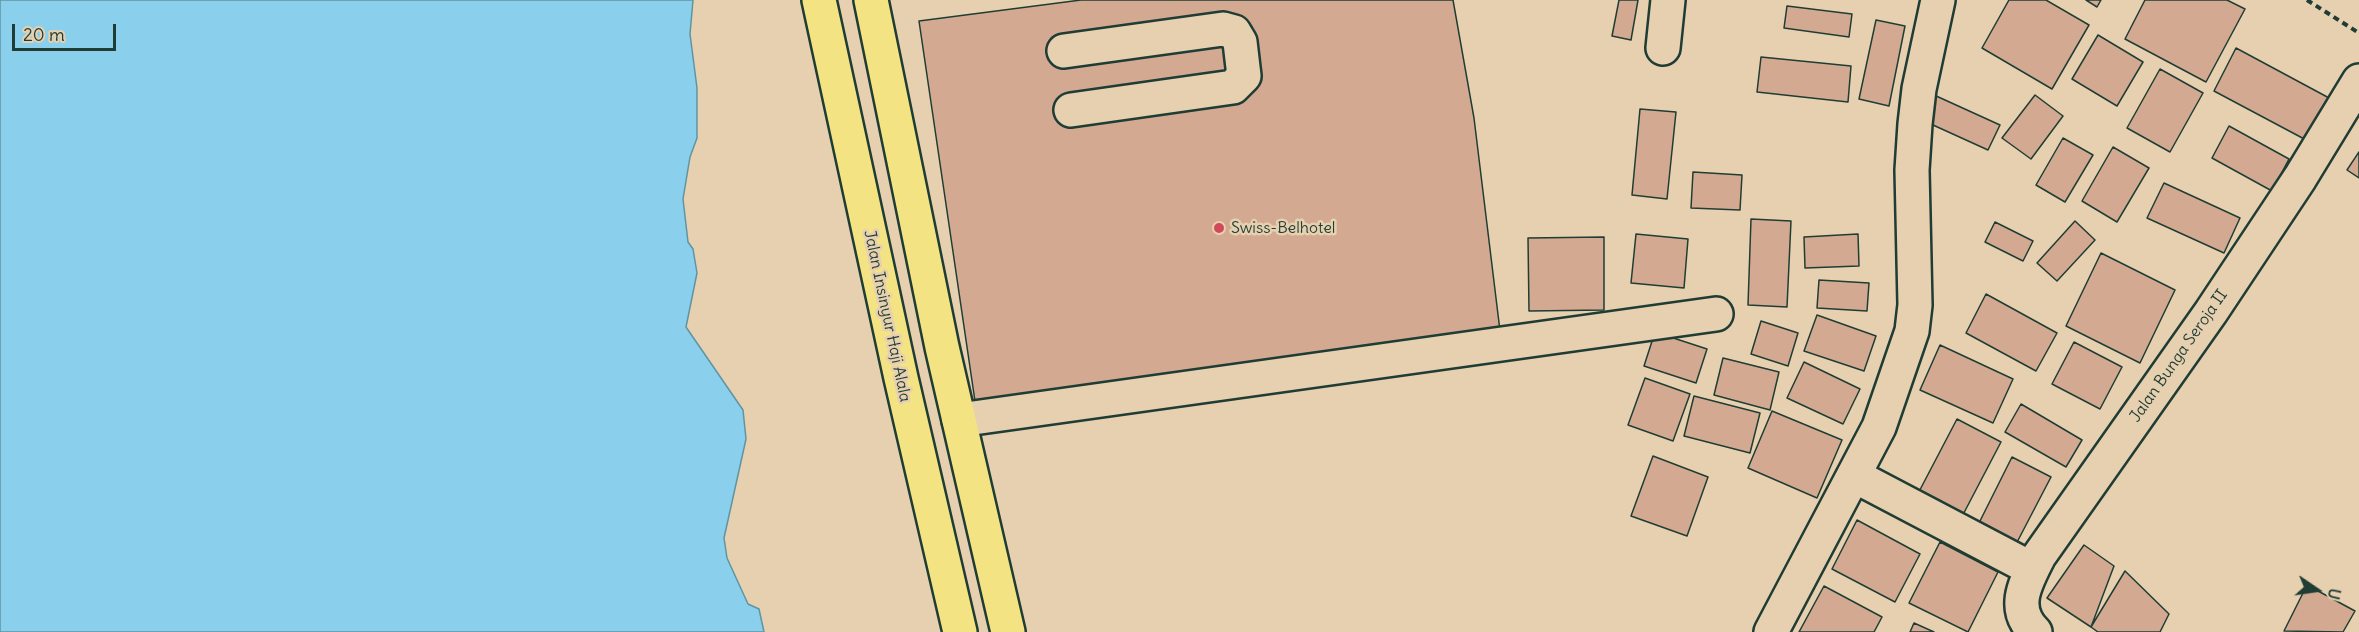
<!DOCTYPE html>
<html>
<head>
<meta charset="utf-8">
<style>
	body { margin:0 }
	#map { position:relative; width:2359px; height:632px; overflow:hidden; background:#e7d0b0; font-family:Delius,sans-serif }
	canvas { display:block }
	.north { position:absolute; left:2287px; top:560px; width:60px; height:60px; -webkit-text-stroke:4px #e7d0b0; paint-order:stroke; rotate:103deg; font-size:16px; font-weight:700; line-height:24px; text-align:center; color:#1f3d34 }
	.north::after { content:''; display:block; margin:auto; width:21px; height:27px; background:#1f3d34; clip-path:polygon(50% 0,100% 100%,50% 72%,0 100%) }
	.scale { position:absolute; left:12px; top:24px; width:104px; height:27px; box-sizing:border-box; border:3px solid #1f3d34; border-top:0; padding-left:8px; font-size:18px; line-height:21px; white-space:nowrap; color:#1f3d34; -webkit-text-stroke:4px #e7d0b0; paint-order:stroke }
</style>
</head>
<body>
<div id="map">
<canvas width="2359" height="632"></canvas>
<div class="north">U</div>
<div class="scale">20 m</div>
</div>
<script>
const c = document.querySelector('canvas').getContext('2d');
c.lineJoin = 'round';
function fillPath(path, color) { c.fillStyle = color; c.fill(path, 'evenodd'); }
function trace(path, color, width, dash) { c.strokeStyle = color; c.lineWidth = width; c.lineCap = dash ? 'butt' : 'round'; c.setLineDash(dash || []); c.stroke(path); }
function label(font, color, halo, rows, align = 'center') {
  c.font = font + ' Delius,sans-serif'; c.lineWidth = 5; c.setLineDash([]); c.textBaseline = 'middle'; c.strokeStyle = halo; c.fillStyle = color; for (const [text, x, y, turn = 0] of rows) {
    c.save(); c.translate(x, y); c.rotate((+turn || 0) * Math.PI / 180); c.textAlign = isNaN(turn) ? turn : align; if (halo) c.strokeText(text, 0, 0); c.fillText(text, 0, 0); c.restore();
  }
}
const water = new Path2D(`
	M0,0h693l-3,34 7,54v50l-7,19 -7,42 5,43 5,7 4,24 -11,54 57,83 3,29 -22,99 3,20 21,46 11,5 5,23h-764z`);
fillPath(water, '#8acfec');
trace(water, '#5f95a2', 1.5);
const building = new Path2D(`
	M1081,0h372l21,118 27,221 -525,69 -57,-387z
	M1619,0h19l-7,40 -19,-4z
	M2009,0h37l43,25 -37,64 -70,-41z
	M2086,0h15l-4,7z
	M2145,0h82l18,9 -39,73 -81,-43z
	M1787,6l65,8 -3,23 -65,-9z
	M1876,20l29,6 -16,80 -30,-7z
	M2098,35l45,27 -26,44 -45,-27z
	M2236,48l95,51 -23,42 -94,-50z
	M1761,57l90,9 -3,36 -91,-10z
	M2160,69l43,24 -33,59 -43,-24z
	M1934,95l66,30 -12,25 -66,-30z
	M2035,95l28,21 -32,43 -29,-21z
	M1640,109l36,3 -9,87 -35,-4z
	M2229,126l60,33 -17,32 -60,-33z
	M2063,138l30,17 -28,47 -29,-17z
	M2113,147l36,21 -32,54 -35,-21z
	M2359,152v26l-12,-8z
	M1693,172l49,3 -2,35 -49,-2z
	M2164,183l76,35 -16,35 -77,-35z
	M1751,219l40,2 -4,86 -39,-2z
	M2075,221l20,19 -38,41 -20,-18z
	M1995,222l38,19 -10,20 -38,-19z
	M1636,234l52,5 -4,49 -53,-5z
	M1858,234l1,32 -54,2 -1,-31z
	M1604,237v73l-75,1 -1,-73z
	M2101,253l74,37 -35,73 -74,-37z
	M1819,280l50,3 -2,28 -50,-3z
	M1986,294l71,39 -21,38 -70,-38z
	M1817,315l59,21 -12,35 -60,-20z
	M1761,321l37,12 -10,33 -37,-12z
	M1655,332l52,17 -11,34 -52,-17z
	M2074,342l48,25 -22,42 -48,-25z
	M1940,345l73,34 -20,44 -73,-33z
	M1723,358l56,14 -9,38 -56,-15z
	M1804,362l56,27 -17,35 -56,-26z
	M1645,378l45,16 -17,47 -45,-16z
	M1694,396l66,17 -10,40 -66,-17z
	M2021,404l61,36 -16,27 -61,-35z
	M1772,411l70,29 -25,58 -69,-30z
	M1957,419l44,23 -45,86 -44,-23z
	M1653,456l55,21 -21,59 -56,-20z
	M2012,457l39,20 -37,71 -38,-19z
	M1857,520l63,34 -25,48 -63,-33z
	M1940,542l58,30 -30,60 -59,-29z
	M2084,545l30,21 -23,61 -44,-29z
	M2125,571l44,43 -9,18h-62l-7,-5z
	M2307,585l48,26 -12,21 -59,-1z
	M1824,586l58,31 -8,15h-75z
	M1914,623l20,9h-24z`);
fillPath(building, '#d3aa91');
trace(building, '#1f3d34', 1.5);
const minor = new Path2D(`
	M1663,48l5,-48
	M1064,51l159,-22 11,3 6,10 4,34 -11,11 -162,23
	M959,420l757,-106
	M1855,476l177,93
	M1771,632l108,-205 33,-96 3,-26 -3,-135 3,-46 4,-35 19,-89
	M2035,632c-25,-24 -9,-50 4,-76l172,-244 89,-134 59,-97`);
const major = new Path2D(`
	M819,0l82,378 59,254
	M871,0l71,347 66,285`);
trace(minor, '#1f3d34', 38);
trace(major, '#1f3d34', 38);
trace(new Path2D(`
	M2307,0l52,33`), '#1f3d34', 4, [6, 4.5]);
trace(minor, '#e7d0b0', 33);
trace(major, '#f4e382', 33);
for (const [x, y, r, color] of [
	[1219,228,6,"#d1495b"]
]) { const dot = new Path2D(); dot.arc(x, y, r, 0, 2 * Math.PI); c.fillStyle = color; c.fill(dot); trace(dot, '#e7d0b0', 2); }
label('16px', '#1f3d34', '#e7d0b0', [
	["Swiss-Belhotel",1231,228]
], 'left');
label('16px', '#1f3d34', '#e7d0b0', [
	["Jalan Insinyur Haji Alala",887,316,78],
	["Jalan Bunga Seroja II",2179,356,-55]
]);
</script>
</body>
</html>
